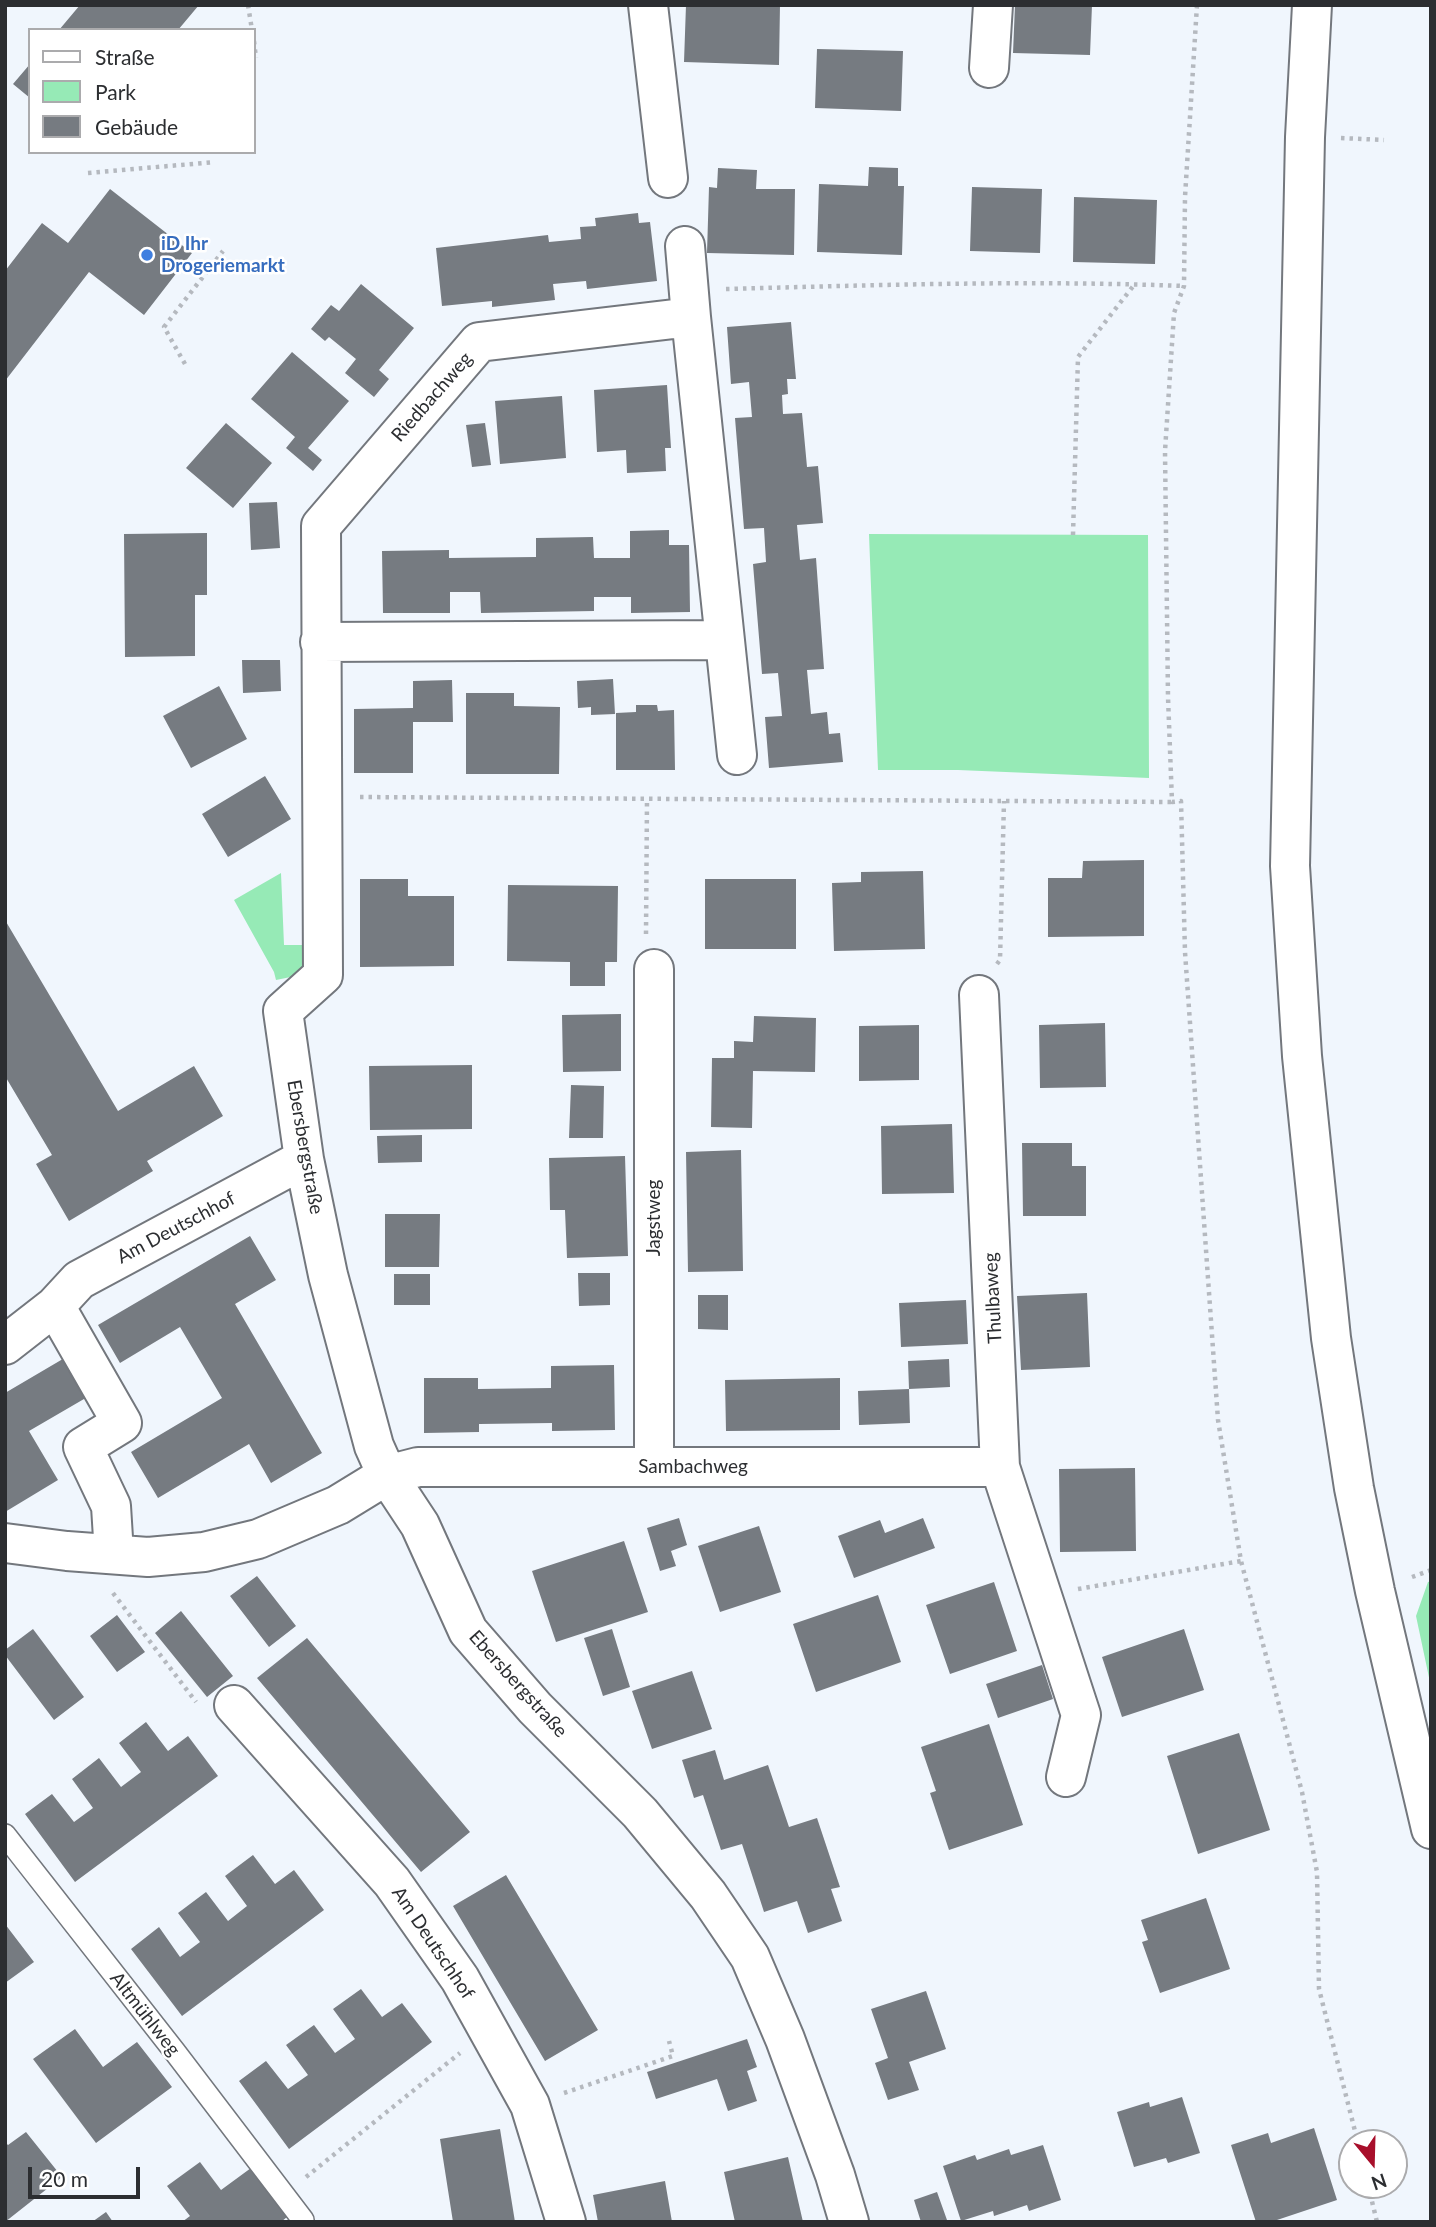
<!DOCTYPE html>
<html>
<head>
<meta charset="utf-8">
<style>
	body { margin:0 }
	#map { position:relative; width:1436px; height:2227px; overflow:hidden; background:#f0f6fd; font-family:Lato,sans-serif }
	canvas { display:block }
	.frame { position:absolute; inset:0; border:7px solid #2c2e31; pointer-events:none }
	.legend { position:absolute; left:28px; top:28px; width:228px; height:126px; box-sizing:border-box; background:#fff; border:2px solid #ababad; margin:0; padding:9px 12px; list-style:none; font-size:21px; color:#2c2e31 }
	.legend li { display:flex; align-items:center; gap:14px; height:35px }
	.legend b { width:35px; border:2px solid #ababad }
	.north { position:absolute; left:1338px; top:2129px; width:70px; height:70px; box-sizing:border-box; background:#fff; border:2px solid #ababad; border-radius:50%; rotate:161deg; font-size:19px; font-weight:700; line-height:28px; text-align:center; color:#2c2e31 }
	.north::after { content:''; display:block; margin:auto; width:24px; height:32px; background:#a80f2b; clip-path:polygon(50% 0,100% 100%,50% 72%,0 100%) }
	.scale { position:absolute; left:28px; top:2167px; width:112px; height:32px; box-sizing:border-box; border:4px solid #2c2e31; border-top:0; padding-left:9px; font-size:21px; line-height:24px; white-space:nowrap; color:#2c2e31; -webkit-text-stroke:5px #fff; paint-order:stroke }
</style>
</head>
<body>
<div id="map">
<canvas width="1436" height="2227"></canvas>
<div class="frame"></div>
<ul class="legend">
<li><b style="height:9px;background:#fff"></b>Straße</li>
<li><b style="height:19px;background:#96eab6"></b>Park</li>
<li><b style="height:19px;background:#767b81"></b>Gebäude</li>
</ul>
<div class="north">N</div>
<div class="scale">20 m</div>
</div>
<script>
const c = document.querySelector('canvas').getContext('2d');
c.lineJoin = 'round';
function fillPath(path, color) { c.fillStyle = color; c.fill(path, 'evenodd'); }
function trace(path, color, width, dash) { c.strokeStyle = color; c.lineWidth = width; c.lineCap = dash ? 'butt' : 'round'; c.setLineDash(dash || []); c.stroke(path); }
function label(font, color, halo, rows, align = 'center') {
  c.font = font + ' Lato,sans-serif'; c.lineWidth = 5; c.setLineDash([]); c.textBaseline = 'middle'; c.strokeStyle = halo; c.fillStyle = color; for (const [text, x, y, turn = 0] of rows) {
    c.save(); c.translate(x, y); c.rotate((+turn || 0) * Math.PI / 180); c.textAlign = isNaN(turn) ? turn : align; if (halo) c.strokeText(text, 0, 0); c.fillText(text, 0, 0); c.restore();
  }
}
fillPath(new Path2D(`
	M869,534l279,1 1,243 -191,-8h-80z
	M281,873l3,72h26l5,27 -39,8 -2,-8 -40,-72z
	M1431,1581v106l-15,-71 12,-34z`), '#96eab6');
fillPath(new Path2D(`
	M80,5h119l-21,25h-119z
	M686,5h94l-1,60 -95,-3z
	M1015,5h77l-2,50 -77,-2z
	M817,49l86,2 -2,60 -86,-3z
	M30,64v34l-17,-14z
	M869,167l29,1v18h6l-2,69 -85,-3 2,-68 49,2z
	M718,168l39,2 -1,19h39l-1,66 -87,-2 2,-66 8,1z
	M972,187l70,2 -2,64 -70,-2z
	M110,189l82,64 -48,62 -55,-43 -84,109v-110l37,-48 26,20z
	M1074,197l83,3 -2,64 -82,-2z
	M638,213l1,10 11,-1 7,59 -70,8 -1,-8 -33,3 2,16 -63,7v-6l-50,5 -6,-58 112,-13 1,7 32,-3 -1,-12 16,-1 -1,-8z
	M361,284l53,44 -35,42 10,9 -15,18 -29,-24 11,-14 -27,-22 -4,4 -14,-12 20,-24 8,6z
	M791,322l5,57h-9l1,15 -6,1 1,19 19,-1 5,54 11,-1 5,57 -26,2 3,35 16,-2 8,111 -17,1 4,44 16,-2 2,22 11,-1 3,29 -74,6 -4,-51 17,-1 -4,-43 -16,1 -9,-110 13,-2 -2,-34 -20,1 -9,-111 17,-1 -3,-35 -18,2 -4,-57z
	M292,352l57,49 -41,47 14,12 -9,11 -27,-23 9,-11 -44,-38z
	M667,385l4,63h-6l1,23 -39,2 -1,-23 -29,2 -3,-62z
	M562,396l4,62 -66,6 -5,-63z
	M226,423l46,40 -39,45 -47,-40z
	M485,423l6,42 -19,2 -6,-42z
	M277,502l3,46 -29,2 -2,-47z
	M669,530v15h20l1,67 -59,1v-16h-37v14l-113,2 -1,-21h-30v21h-67l-1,-62 67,-1v8l87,-1v-19l57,-1 1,21h36v-27z
	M207,533v62h-12v61l-70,1 -1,-123z
	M242,660h38l1,31 -38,2z
	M613,679l2,35 -24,1v-8l-13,1 -1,-27z
	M452,680l1,42h-40v51h-59v-64l59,-1v-27z
	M219,686l28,53 -56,29 -28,-52z
	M466,693h48v13l46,1 -1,67h-93z
	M636,705h21l1,6 16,-1 1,60h-59v-57l20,-1z
	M265,776l26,43 -63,38 -26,-43z
	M1144,860v76l-96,1v-59h34l1,-17z
	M923,871l2,78 -91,2 -2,-68 29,-1v-10z
	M360,879h48v17h46v70l-94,1z
	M705,879h91v70h-91z
	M508,885l110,1 -1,76h-12v24h-35v-24l-63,-1z
	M5,920l113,191 76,-45 29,50 -76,45 6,10 -84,50 -33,-57 16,-9 -47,-79z
	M621,1014v57l-58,1 -1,-57z
	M754,1016l62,2 -1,54 -62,-1 -1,57 -41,-1 1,-69h22v-17l19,1z
	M1105,1023l1,64 -66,1 -1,-63z
	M919,1025v55l-60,1v-55z
	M472,1065v64l-102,1 -1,-64z
	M571,1085l33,1 -1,52h-34z
	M952,1124l2,69 -72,1 -1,-68z
	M422,1135v27l-44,1 -1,-27z
	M1022,1143h50v23h14v50h-63z
	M741,1150l2,121 -55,1 -2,-120z
	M625,1156l3,100 -61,2 -2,-48h-15l-1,-52z
	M385,1214h55l-1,53h-54z
	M250,1236l26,44 -41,24 87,149 -51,30 -22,-39 -91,54 -27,-46 91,-54 -42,-71 -60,36 -22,-38z
	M578,1273h32v32l-31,1z
	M394,1274h36v31h-36z
	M1087,1293l3,74 -69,3 -4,-74z
	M698,1295h30v35l-30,-1z
	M966,1300l2,44 -67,3 -2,-44z
	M73,1353l23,39 -67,39 29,49 -53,32v-119z
	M949,1359l1,28 -41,2 -1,-28z
	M614,1365l1,65 -63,1v-8l-73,1v8l-55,1v-55h54v11l73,-1v-22z
	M840,1378v52l-114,1 -1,-51z
	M909,1389l1,34 -51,2 -1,-34z
	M1135,1468l1,83 -76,1 -1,-83z
	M679,1518l8,27 -16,6 5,15 -16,5 -13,-43z
	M923,1518l12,30 -81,30 -16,-42 42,-16 5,13z
	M759,1526l22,66 -61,20 -22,-66z
	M624,1541l24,71 -92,30 -24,-71z
	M257,1576l39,50 -27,21 -39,-51z
	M994,1582l23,69 -67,23 -24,-69z
	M878,1595l23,67 -85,30 -23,-68z
	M181,1611l52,65 -26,21 -52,-64z
	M117,1615l28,37 -28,20 -27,-36z
	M33,1629l51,68 -30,23 -49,-65v-5z
	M612,1629l18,58 -27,9 -19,-58z
	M1184,1629l20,61 -82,27 -20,-60z
	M307,1638l163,194 -49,40 -164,-194z
	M1042,1665l11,34 -55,19 -12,-34z
	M692,1671l20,58 -60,20 -20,-58z
	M146,1722l22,29 20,-15 30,40 -143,106 -50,-68 27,-20 22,28 19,-14 -21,-29 27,-21 22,29 20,-15 -22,-29z
	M989,1724l34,101 -74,25 -19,-57 6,-2 -15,-44z
	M1239,1733l31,97 -72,24 -31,-98z
	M715,1750l9,30 44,-15 21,62 28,-9 23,69 -9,2 11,32 -34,12 -11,-32 -33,11 -22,-68 -21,6 -18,-55 -9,3 -12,-38z
	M253,1855l22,29 19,-14 30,40 -142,106 -51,-67 28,-22 21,30 20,-15 -22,-29 28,-21 22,29 19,-15 -22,-30z
	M506,1875l92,155 -53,31 -92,-155z
	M1206,1898l24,71 -70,24 -18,-51 6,-2 -7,-20z
	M5,1924l29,38 -29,21z
	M361,1989l21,28 20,-14 30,39 -143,107 -50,-68 27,-20 22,28 20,-14 -22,-30 28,-20 21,28 20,-14 -22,-30z
	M926,1991l20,58 -37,13 10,28 -31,10 -13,-37 13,-5 -17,-49z
	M75,2029l28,38 34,-25 35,45 -76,56 -63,-84z
	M747,2039l10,28 -10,4 10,30 -29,10 -11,-32 -61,20 -9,-27z
	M1182,2097l18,56 -32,10 -2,-5 -32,9 -17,-55 32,-10 1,5z
	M1314,2128l23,72 -66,22h-15l-25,-77 37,-12 3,10z
	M500,2129l15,93h-62l-13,-83z
	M26,2132l36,45 -57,45v-80l3,3z
	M1043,2145l18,55 -32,11 -2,-6 -33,11 -1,-5 -32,10 -18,-55 32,-11 2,5 32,-11 2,6z
	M788,2157l15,65h-68l-11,-50z
	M200,2162l21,28 30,-22 36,49 -6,5h-99l8,-6 -23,-30z
	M665,2181l7,41h-74l-5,-27z
	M937,2192l10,28 -26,2 -7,-22z
	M106,2212l7,10h-21z`), '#767b81');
const lane = new Path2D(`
	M5,1835l170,217 128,168`);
const street = new Path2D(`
	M648,5l20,173
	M989,68l4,-63
	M685,246l6,71
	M320,642l403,-2
	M737,755l-46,-438 -212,25 -158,184 2,449 -40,36 21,148 24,116 46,171 13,29 33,50 48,106 67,77 105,105 68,82 42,62 35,82 50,136 14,47
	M654,969v498
	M979,995l21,472 81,248 -15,62
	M55,1306l67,117 -39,24 28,59 3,48
	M5,1345l50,-39 24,-26 225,-121
	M5,1543l62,8 81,6 56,-5 54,-13 80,-34 49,-30 31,-8h582
	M234,1705l158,177 68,97 70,126 36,117`);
const secondary = new Path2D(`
	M1312,5l-7,132 -15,729 12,190 29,282 23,150 21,103 56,238`);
trace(lane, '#73777d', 24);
trace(street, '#73777d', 42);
trace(secondary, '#73777d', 42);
trace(new Path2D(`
	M248,5l4,25
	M1197,5l-12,192 -1,89 -10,27 -9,138 3,246 4,105 9,-1 4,151 33,468 23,141 61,231 15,80 2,117 39,154
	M254,41l2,17
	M1341,138l43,2
	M88,173l127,-11
	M726,289c152,-4 305,-9 458,-3
	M185,364l-21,-37 59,-76
	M1073,535l5,-178 56,-72
	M360,797l812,5
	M646,934l1,-135
	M997,964l3,-4 4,-159
	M1412,1577l19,-7
	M1078,1589l163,-28
	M113,1593l83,109
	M564,2093l109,-37 -4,-15
	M306,2177l154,-124
	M1368,2185l9,37`), '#b5b9bf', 4.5, [3.5, 5]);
trace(lane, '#fff', 21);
trace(street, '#fff', 38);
trace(secondary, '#fff', 38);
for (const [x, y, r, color] of [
	[147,255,7,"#3f7fe0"]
]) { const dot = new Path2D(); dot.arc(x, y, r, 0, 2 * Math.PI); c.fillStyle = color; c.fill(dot); trace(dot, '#fff', 2.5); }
label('bold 19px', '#366cbe', '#fff', [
	["iD Ihr",161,244],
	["Drogeriemarkt",161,266]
], 'left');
label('19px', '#2c2e31', '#fff', [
	["Riedbachweg",432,397,-49],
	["Ebersbergstraße",305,1147,80],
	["Jagstweg",654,1218,-90],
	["Am Deutschhof",176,1228,-28],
	["Thulbaweg",993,1298,-93],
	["Sambachweg",693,1467],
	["Ebersbergstraße",518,1684,48],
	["Am Deutschhof",433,1943,56],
	["Altmühlweg",145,2014,52]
]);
</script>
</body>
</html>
